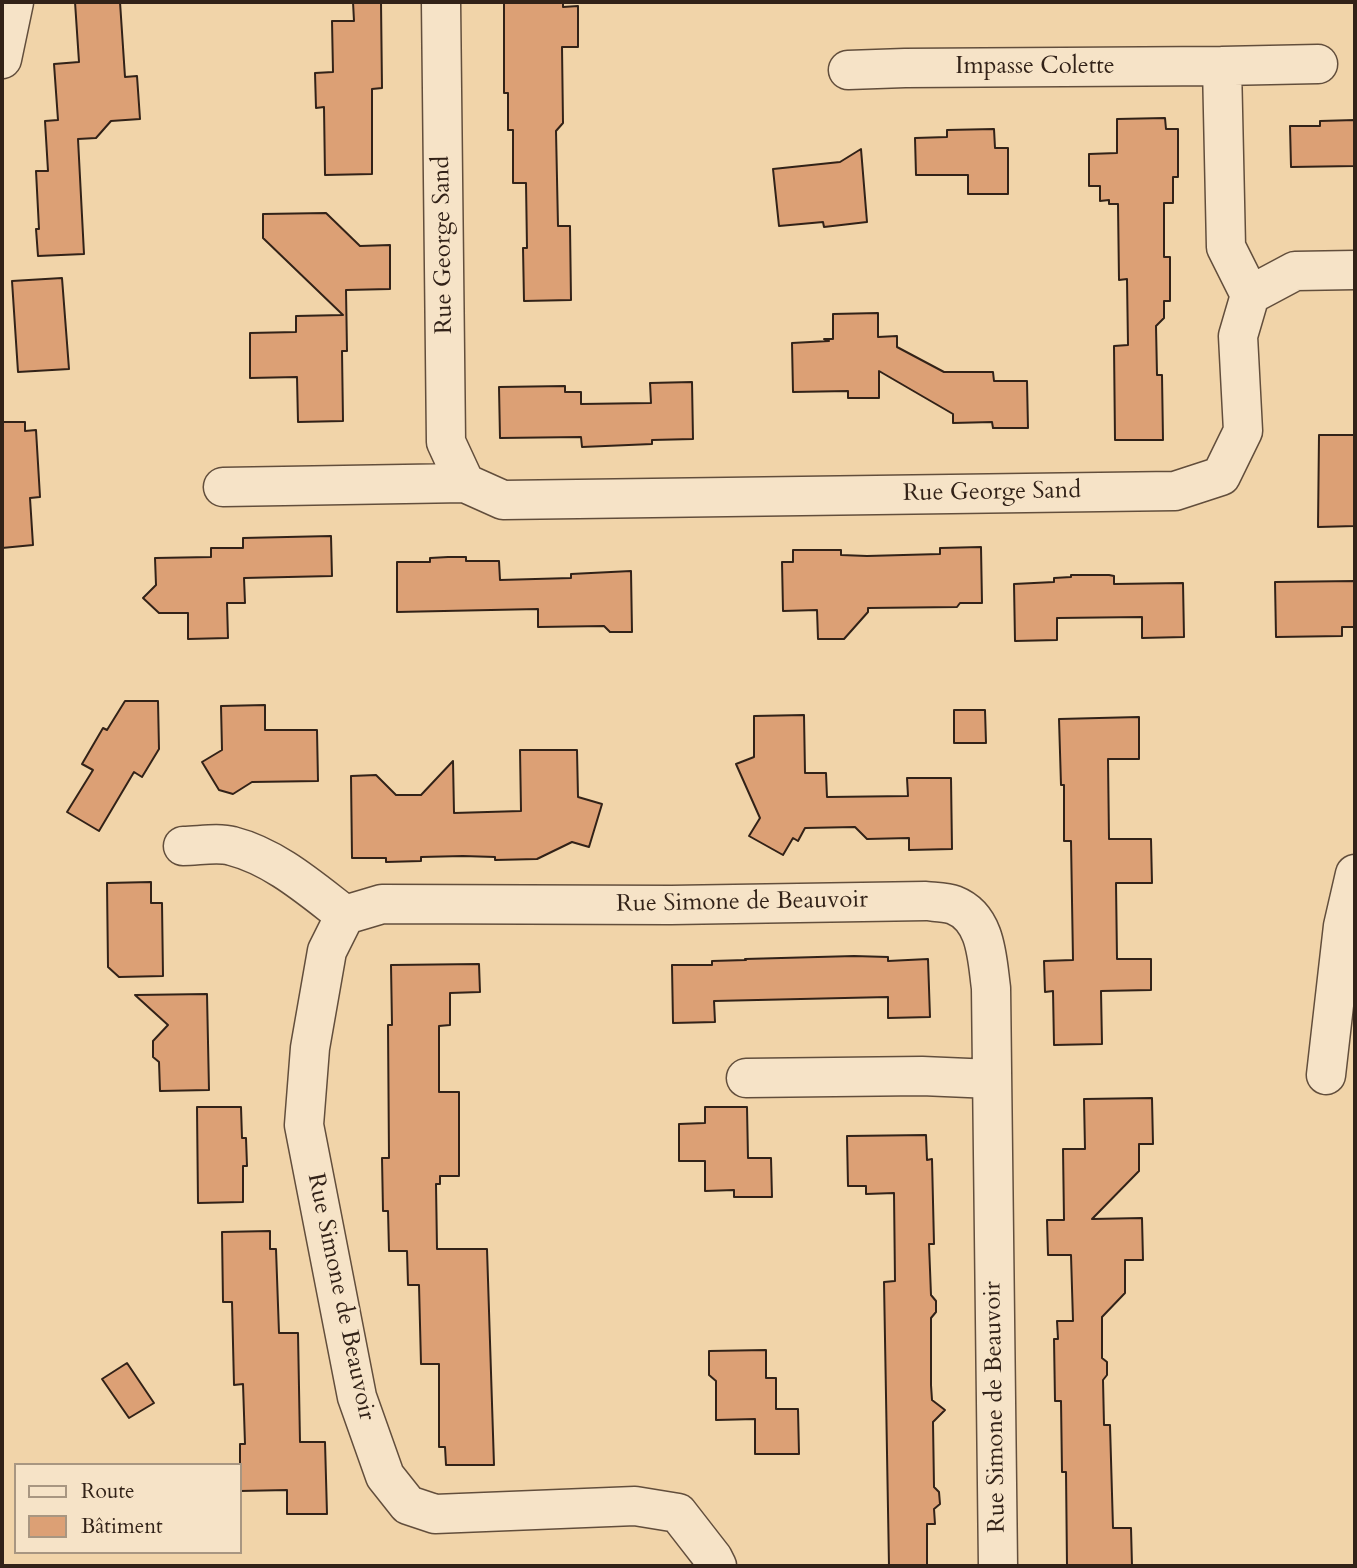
<!DOCTYPE html>
<html>
<head>
<meta charset="utf-8">
<style>
	body { margin:0 }
	#map { position:relative; width:1357px; height:1568px; overflow:hidden; background:#f1d4a9; font-family:Cardo,serif }
	canvas { display:block }
	.frame { position:absolute; inset:0; border:4px solid #322218; pointer-events:none }
	.legend { position:absolute; left:14px; top:1463px; width:228px; height:91px; box-sizing:border-box; background:#f6e3c7; border:2px solid #a89681; margin:0; padding:9px 12px; list-style:none; font-size:21px; color:#322218 }
	.legend li { display:flex; align-items:center; gap:14px; height:35px }
	.legend b { width:35px; border:2px solid #a89681 }
</style>
</head>
<body>
<div id="map">
<canvas width="1357" height="1568"></canvas>
<div class="frame"></div>
<ul class="legend">
<li><b style="height:9px;background:#f6e3c7"></b>Route</li>
<li><b style="height:19px;background:#dca075"></b>Bâtiment</li>
</ul>
</div>
<script>
const c = document.querySelector('canvas').getContext('2d');
c.lineJoin = 'round';
function fillPath(path, color) { c.fillStyle = color; c.fill(path, 'evenodd'); }
function trace(path, color, width, dash) { c.strokeStyle = color; c.lineWidth = width; c.lineCap = dash ? 'butt' : 'round'; c.setLineDash(dash || []); c.stroke(path); }
function label(font, color, halo, rows, align = 'center') {
  c.font = font + ' Cardo,serif'; c.lineWidth = 6; c.setLineDash([]); c.textBaseline = 'middle'; c.strokeStyle = halo; c.fillStyle = color; for (const [text, x, y, turn = 0] of rows) {
    c.save(); c.translate(x, y); c.rotate((+turn || 0) * Math.PI / 180); c.textAlign = isNaN(turn) ? turn : align; if (halo) c.strokeText(text, 0, 0); c.fillText(text, 0, 0); c.restore();
  }
}
const building = new Path2D(`
	M75,2h45l5,75 12,-1 3,43 -29,2 -15,17 -18,1 6,115 -46,2 -2,-27h3l-3,-58h12l-3,-50 13,-1 -4,-56 25,-2z
	M353,2h28l1,86 -10,1v85l-47,1 -1,-68 -8,1 -1,-35 18,-1 -1,-51h22z
	M512,2h51v5l15,-1v41h-16l1,76 -7,8 2,95h12l1,74 -47,1 -1,-53h4l-1,-65h-13v-53h-5v-37h-4v-90z
	M1165,118l1,11h12v48h-5v26h-9v54h6v44h-6v17l-8,8 1,49h5l1,65h-48l-1,-94 14,-1 -1,-66 -8,1 -1,-76h-9v-4l-9,1v-15h-11v-32l28,-1v-34z
	M1355,120v46l-64,1 -1,-41h30v-5z
	M994,129l1,19h13v46h-40v-19h-52l-1,-37 32,-1v-7z
	M861,149l6,73 -43,5 -1,-5 -44,4 -6,-57 67,-7z
	M326,213l34,33 30,-1v44l-44,1 1,61h-5l1,70 -45,1 -1,-45 -47,1v-45l46,-1v-16l47,-1 -80,-77v-24z
	M62,278l7,91 -51,3 -6,-91z
	M878,313v24l19,-1v11l47,25h49l1,9h33l1,47h-35l-1,-6 -39,1v-9l-74,-43v27h-31v-7l-55,1 -1,-49 37,-2 -5,-2h9v-25z
	M692,382l1,57 -41,1v4l-70,3 -1,-10 -81,1 -1,-51 66,-1v6h16v12l70,-1 -1,-20z
	M2,422h23v9l11,-1 4,67 -10,1 3,47 -31,3z
	M1319,435h36v91l-37,1z
	M331,536l1,40 -88,2 1,25h-18l1,35 -40,1v-26h-29l-16,-15 13,-13 -1,-27 56,-1v-9h32v-10z
	M981,547l1,56h-22l-3,4 -89,1v4l-24,27h-26l-1,-29 -34,1 -1,-49h11v-12h48v5l26,1 73,-2v-6z
	M448,557h18v4h33l1,19 71,-2v-4l60,-3 1,61h-22l-6,-6 -66,1v-18l-141,3v-50h33v-4z
	M1071,575h38l5,1v8l69,-1 1,54 -42,1v-21l-85,1v22l-42,1 -1,-57 40,-2v-4l17,-1z
	M1355,581v46h-13v9l-66,1 -1,-55z
	M125,701h33l1,48 -17,28 -8,-5 -35,59 -32,-19 26,-42 -11,-6 21,-36 4,2z
	M265,705v25h52l1,51 -66,1 -19,12 -14,-4 -17,-28 20,-12 -1,-44z
	M954,710h31l1,33h-32z
	M804,715l1,58h21l1,24 81,-1 -1,-18h44l1,71 -43,1v-12l-42,1 -12,-12 -50,1 -7,13 -5,-3 -10,17 -34,-19 11,-18 -24,-54 18,-7v-41z
	M1139,717v42h-31l1,80h42l1,44h-36l1,76h34v31l-50,1 1,53 -48,1 -1,-54 -8,1 -1,-31 29,-1 -2,-119h-7v-56h-3l-2,-66z
	M520,750h57l1,47 24,7 -13,43 -17,-5 -35,17 -42,1v-3l-32,-1 -42,1v4l-35,1v-4h-34l-1,-82 25,-1 20,20h25l32,-34 1,52 67,-2z
	M151,882v21h11l1,73 -44,1 -11,-10 -1,-84z
	M854,956l34,1v4l40,-2 2,58 -42,1v-21l-174,4 1,21 -42,1 -1,-58h40v-4l34,-1 -1,-1z
	M479,964l1,28 -30,1v32l-11,1v66h20v84h-19v8h-4l1,65h50l7,216h-48l-1,-18h-6v-83h-18l-2,-79h-11l-1,-34h-18l-1,-40h-5l-1,-53h7l-1,-133h4l-1,-60z
	M207,994l2,96 -49,1 -1,-29 -6,-5v-16l15,-16 -33,-30z
	M1152,1098l1,46h-14v27l-47,48 50,-1 1,42h-18v33l-23,24v41l5,4v13l-4,5 1,45h6l3,103h18l1,38h-65l-1,-94h-4l-1,-71h-6l-1,-62h4l-1,-18h16l-2,-66h-23l-1,-35h17l-1,-71h22l-1,-50z
	M197,1107h44l1,31h4l1,28h-4v36l-45,1z
	M705,1107h42l1,51h23l1,39h-38v-7l-29,1v-30h-26v-37l26,-1z
	M926,1135l1,25 5,-1 2,85h-5l2,51 5,6v11l-5,6v67l1,15 13,10 -12,12 1,65 5,5 1,12 -6,5 1,15h-8v42h-38l-5,-284 11,-1 -1,-88 -28,1v-8h-18l-1,-50z
	M270,1231v18h6l3,84h19l2,109h25l2,72h-40v-24l-47,1v-47h5l-2,-60 -9,1 -2,-83h-9l-1,-70z
	M766,1350v28h10v31h22l1,45h-44v-35l-39,1v-39l-7,-6v-24z
	M127,1363l27,40 -25,15 -27,-39z`);
fillPath(building, '#dca075');
trace(building, '#322218', 2);
const minor = new Path2D(`
	M441,2l5,440 19,41 38,17 672,-9 46,-15 22,-45 -5,-95 12,-41 45,-24 60,-1
	M2,59l12,-57
	M1222,66l96,-2
	M848,70l57,-2 317,-2 4,181 24,48
	M223,487l242,-4
	M183,846c15,0 35,-4 49,0 43,11 79,43 113,69
	M1326,1075l17,-149 12,-52
	M746,1078l176,-2 70,3
	M717,1566l-4,-8 -35,-45 -43,-7 -200,8 -27,-9 -23,-29 -28,-79 -53,-272 6,-77 17,-97 18,-36 37,-11 289,1 255,-4c8,1 20,1 28,4 33,13 33,54 37,83l7,578`);
trace(minor, '#624e3c', 41);
trace(minor, '#f6e3c7', 38);
label('24px', '#322218', '#f6e3c7', [
	["Impasse Colette",1035,67],
	["Rue George Sand",444,245,-91],
	["Rue George Sand",992,493,-1],
	["Rue Simone de Beauvoir",742,903,-1],
	["Rue Simone de Beauvoir",340,1297,78],
	["Rue Simone de Beauvoir",996,1407,-91]
]);
</script>
</body>
</html>
